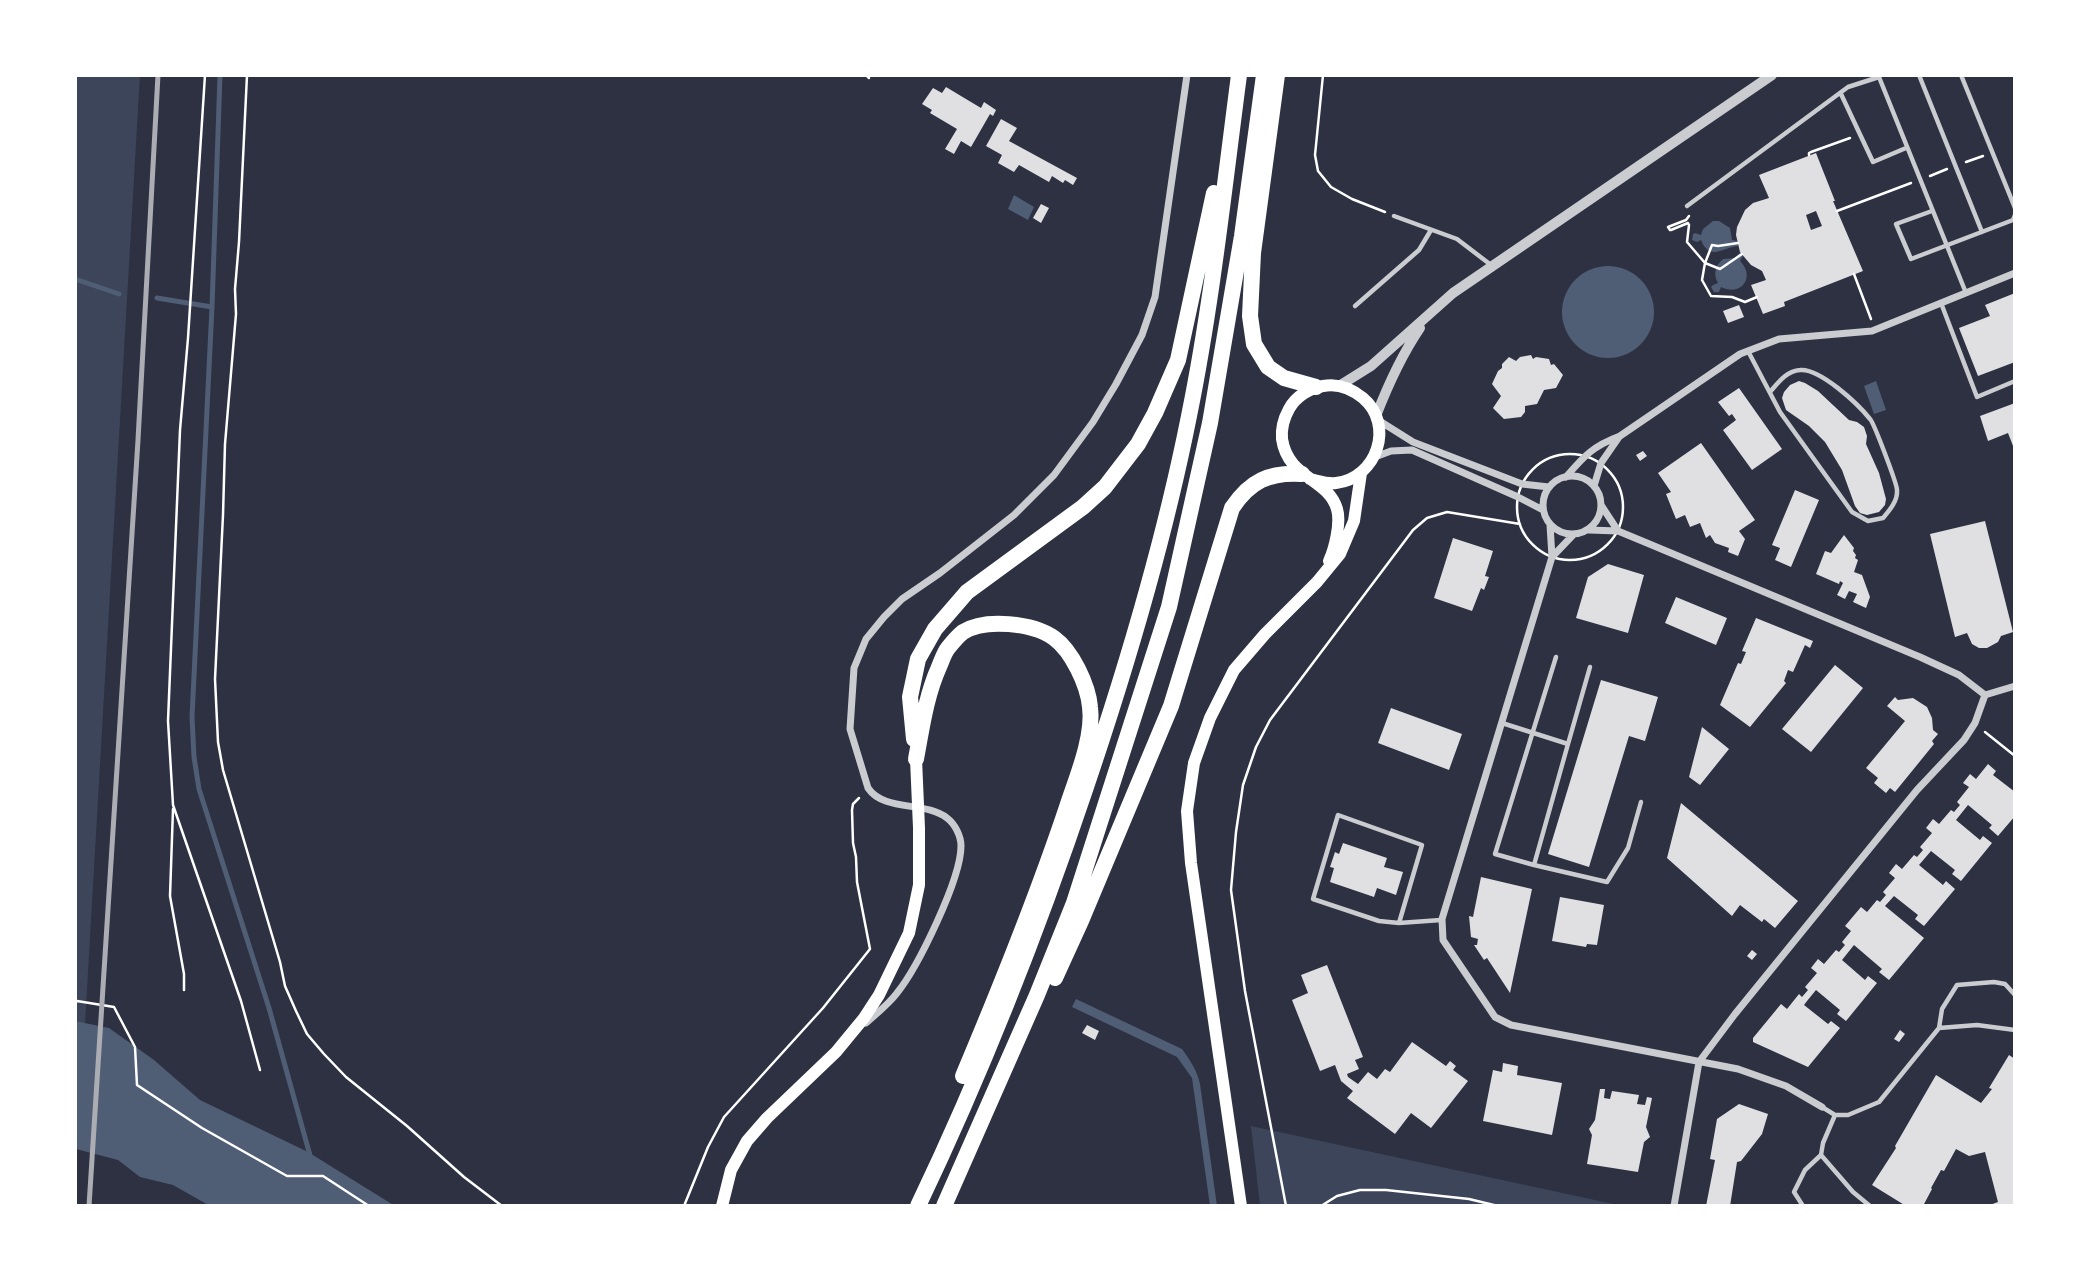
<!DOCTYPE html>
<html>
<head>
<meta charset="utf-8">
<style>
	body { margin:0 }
	#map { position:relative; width:2090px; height:1281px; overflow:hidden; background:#2d3142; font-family:"PT Sans Narrow",sans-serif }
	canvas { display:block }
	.frame { position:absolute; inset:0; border:77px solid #fff; pointer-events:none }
</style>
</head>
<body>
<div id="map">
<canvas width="2090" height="1281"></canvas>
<div class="frame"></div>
</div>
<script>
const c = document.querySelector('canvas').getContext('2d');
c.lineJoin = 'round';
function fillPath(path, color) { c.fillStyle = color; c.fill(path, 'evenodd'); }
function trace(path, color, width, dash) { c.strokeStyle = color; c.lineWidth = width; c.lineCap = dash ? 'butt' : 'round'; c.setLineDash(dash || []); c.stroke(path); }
fillPath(new Path2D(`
	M75,75h65l-55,949 -10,-3z
	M1251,1126l372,80h-363z`), '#3c4559');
fillPath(new Path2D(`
	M1014,195l20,12 -6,13 -20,-11z
	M1713,221h6l11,7 2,12 5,1 1,5c-15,1 -28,16 -37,-6l-4,2 -5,-2 1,-6 2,-1 6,2 2,-6z
	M1740,252l3,4 -3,5c16,16 1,36 -19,26l-2,5h-5l-3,-5 2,-2 5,-2c-5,-9 -3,-17 5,-24l12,-1z
	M1562 312a46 46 0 1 1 92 0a46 46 0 1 1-92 0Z
	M1876,381l10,29 -12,4 -10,-28z
	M1076,999l106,50c8,11 15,21 18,35l17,122h-7l-18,-128 -15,-21 -105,-50z
	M75,1021l34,7 45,32 46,40 108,52 87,54h-185l-37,-21 -33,-8 -22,-17 -42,-11z`), '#4f5d75');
trace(new Path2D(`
	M75,279l44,15
	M157,298l55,9 -20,410 2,40 5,32 70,219 42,151
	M212,307l8,-232`), '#4f5d75', 5);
fillPath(new Path2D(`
	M946,87l35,21 3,-6 12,8 -3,6 -3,-2 -19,33 -10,-6 -7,13 -9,-5 12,-20 -27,-16 2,-3 -10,-6 11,-16 9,5z
	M1001,119l16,9 -8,13 68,37 -4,7 -8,-5 -2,3 -11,-7 -3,6 -30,-17 -5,7 -16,-9 4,-8 -16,-9z
	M1816,153l19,48h-2l30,70 -79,31 1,4 -22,8 -12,-29 15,-5 -4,-9 -11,-6 -11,-13 -4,-17 1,-8 8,-17 8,-7 16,-5 -10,-23zM1816,211l6,15 -11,4 -5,-15z
	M1041,204l8,4 -8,15 -8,-5z
	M2015,293v69l-37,14 -19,-48 31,-12 -5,-11z
	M1739,305l5,12 -16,6 -5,-12z
	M1531,355l2,4 3,-2 13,2 2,6 3,-1 9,11 -7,13 -12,2 -7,14 -12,2v6l-4,5 -17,2 -11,-11 8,-12 -9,-12 6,-13 4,-3v-4l7,-7 7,4 4,-4z
	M1799,381l6,2 13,8 31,29 8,2 7,5 3,9 -1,8 13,29 7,26 -1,6 -6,7 -12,3 -7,-2 -5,-7 -13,-36 -17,-28 -16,-16 -23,-16 -4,-12 2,-6 6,-7z
	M1739,388l43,61 -30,21 -29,-40 13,-10 -4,-6 -3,2 -11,-14z
	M2015,403v48l-7,-18 -20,8 -8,-25z
	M1701,443l54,77 -16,11 6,8 -7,17 -10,-4 1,-4 -14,-5 -5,-8 -4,3 -6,-15 -10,4 -5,-12 -9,4 -10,-25 5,-2 -13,-19z
	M1643,451l4,5 -7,5 -4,-6z
	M1795,490l24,10 -28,67 -16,-7 5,-12 -8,-3z
	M1985,521l28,111 -12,4 -3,6 -11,6h-8l-7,-4 -5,-11 -12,4 -25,-103z
	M1844,535l10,13 -1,3 3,4 -1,3 3,2 -4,12 8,3 8,22 -4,11 -13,-6 4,-8 -8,-3 -4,8 -8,-4 6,-12 -3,-2 -1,3 -23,-10 9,-23 6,2z
	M1453,538l40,13 -8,25 4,1 -5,13 -3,-2 -9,23 -38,-13z
	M1608,564l36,11 -16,58 -52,-15 12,-41z
	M1676,597l51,21 -11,27 -51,-22z
	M1756,618l57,23 -3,7 -5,-3 -12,27 -5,-2 -4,11 2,2 -36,44 -30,-22 18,-42 3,1 5,-12 -4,-1z
	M1835,665l28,23 -52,64 -29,-23z
	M1601,680l57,17 -13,44 -16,-5 -40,131 -41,-13z
	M1895,697l3,3 15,-2 14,9 5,11 1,12 5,4 -6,7 2,3 -39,48 -5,-4 -4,5 -12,-10 4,-5 -12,-10 39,-47 -18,-15z
	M1391,708l71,26 -13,36 -71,-27z
	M1702,727l27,22 -29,36 -11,-8z
	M1988,764l8,7 -3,4 22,17v24l-17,20 -9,-8 3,-3 -24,-20 -12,15 24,20 3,-4 9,7 -31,38 -9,-7 3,-4 -24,-19 -12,14 24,20 3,-4 9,8 -31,37 -9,-7 3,-4 -24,-19 -9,10 39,32 -35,42 -10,-8 3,-3 -28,-24 -12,15 23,20 3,-4 9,7 -31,38 -9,-7 3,-4 -24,-20 -9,11 -3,4 24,19 3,-3 9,7 -32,39 -55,-25v-4l28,-34 6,5 12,-15 3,3 6,-7 -3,-3 12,-14 -6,-5 7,-9 6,5 12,-14 3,2 6,-7 -3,-3 9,-11 -6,-5 16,-19 6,5 10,-12 3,2 6,-7 -3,-3 12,-14 -6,-5 7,-9 6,5 12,-14 3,2 6,-7 -3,-3 12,-14 -6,-5 7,-9 6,5 12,-14 3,2 6,-7 -3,-3 12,-15 -6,-4 7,-9 6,5z
	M1681,803l117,98 -23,27 -11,-9 -2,3 -22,-17 -8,11 -65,-58z
	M1343,843l44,15 -3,9 19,5 -7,23 -19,-7 -3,9 -44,-15 4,-14 -4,-1 5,-15 4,2z
	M1481,877l51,12 -22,104 -23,-35 -3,2 -10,-15h3l1,-6 -7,-2 -2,-21 4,1z
	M1560,897l44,8 -7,40 -10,-1 -1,3 -34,-6z
	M1752,950l5,4 -5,6 -5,-4z
	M1327,965l36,92 -8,3 4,9 -12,5 1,3 10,7 10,-12 9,7 8,-10 5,3 22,-30 34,24 4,-5 6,5 -3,4 15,11 -37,47 -20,-15 -16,21 -48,-36 6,-7 -12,-10 -6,-16 -15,6 -28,-71 16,-7 -7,-18z
	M1087,1025l12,6 -4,9 -13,-7z
	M1900,1030l5,4 -6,8 -5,-3z
	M2009,1055l6,4v147h-28l11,-4 -13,-50 -16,4 -13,-7 -12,22 -3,-1 -10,18 1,1 -9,17h-17l-34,-21 24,-37 -1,-2 41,-71 45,28 11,-14 -3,-1z
	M1503,1063l15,3 -1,9 45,8 -10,52 -69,-14 10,-51 9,2z
	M1600,1089h5l-1,9 6,1 2,-8 27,4 -2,9 8,1 2,-8 5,1 -6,29 4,10 -6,5 -6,30 -51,-8 5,-29 -3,-6 6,-9z
	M1739,1104l29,10 -6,20 -21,27 -4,1 -7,44h-24l9,-46 -5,-1 7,-40z`), '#e0e0e3');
trace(new Path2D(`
	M205,75l-17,263 -8,92 -12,291 5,84 68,196 19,69
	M247,75l-8,167 -4,47 1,25 -11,130 -2,71 -8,164 3,63 5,28 57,192 5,24 11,25 11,23 17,20 22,23 61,49 57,51 38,29
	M866,75l3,3
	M1323,75l-8,80 3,16 13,16 21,12 33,13
	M1809,155v-2l2,-1 39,-14
	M1966,162l17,-6
	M1930,176l17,-7
	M1837,211l74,-28
	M1670,230l-2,-3 18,-7 3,-4
	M1671,230l17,-7 1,2 -2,17 18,21 -3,17 9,16 21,1 13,5 12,-5
	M1738,243l-20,3 -6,-1 -7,18 15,6 22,-15
	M1854,274l17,45
	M1517 507a53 53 0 1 1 106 0a53 53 0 1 1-106 0Z
	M1985,732l30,24
	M173,809l-3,87 14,78v16
	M75,1003l2,-2 37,6 21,40 2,38 65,43 85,48h36l46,30
	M684,1206l24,-59 16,-30 99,-109 47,-59 -13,-67 -1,-25 -3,-14 -1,-33 1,-6 6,-6
	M1286,1206l-41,-215 -14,-101 5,-58 7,-47 13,-38 14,-27 143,-190 14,-12 20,-6 73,12
	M1321,1206l16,-10 23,-6h26l83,9 29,7`), '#fff', 2.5);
trace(new Path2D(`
	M1919,75l63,157
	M1961,75l54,133
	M1841,94l32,68 33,-14
	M1687,206l161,-119 31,-10 87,216
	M1932,211l-36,13 15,35 102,-39 2,-5
	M1394,216l63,23 34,26
	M1941,303l36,94 38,-16
	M1355,306l64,-56 12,-20
	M1748,351l32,61 72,100 16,9 15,-3c6,-7 15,-17 14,-28 0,-6 -23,-67 -27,-71 -12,-15 -50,-51 -70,-49 -14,1 -22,13 -30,22
	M1502,723l66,21 -34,121 73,17 21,-34 13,-46
	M1568,744l22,-77
	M1534,865l-39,-11 61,-197
	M1399,923l23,-78 -84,-30 -25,84 66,22 20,2 42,-3
	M1939,1028l3,-19 15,-24 37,-3 11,2 10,11
	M1822,1107l13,8h13l31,-13 60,-74 38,-3 38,5
	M1835,1115l-12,28 -2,12 32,37 17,14
	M1803,1206l-9,-14 11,-22 16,-15`), '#caccd0', 4.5);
trace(new Path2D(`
	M1378,420l35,22 109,42 27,3
	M1375,457l16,-6 21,-1 106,47 25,13
	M1543 505a29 29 0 1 1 58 0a29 29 0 1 1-58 0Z
	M1566,477c18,-21 27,-31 54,-41l120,-82 39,-15 93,-8 143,-58
	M1594,486l7,-23 18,-26
	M1601,505l17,26
	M1550,525l2,32 -110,362 1,21 52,77 16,8 227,44 48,17 36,21
	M1589,530l29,1 29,12 273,114 39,18 26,20
	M1552,557l21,-22
	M1985,695l30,-9
	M866,1023c10,-9 23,-19 31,-30 21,-26 64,-114 64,-147 0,-10 -6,-22 -14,-28 -21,-17 -63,-6 -79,-30l-18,-59 4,-61 12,-29 18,-22 18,-18 38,-26 74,-58 40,-40 39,-53 23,-38 26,-49 13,-38 32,-222
	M1674,1206l25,-144 36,-48 182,-224 47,-50 11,-17 10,-28`), '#caccd0', 7);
trace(new Path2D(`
	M1339,386l32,-20 82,-73 319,-218
	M1376,416c12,-31 25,-60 44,-88`), '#caccd0', 10);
trace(new Path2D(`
	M1310,479c9,2 17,5 26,4 41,-5 59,-58 27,-85 -11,-9 -25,-15 -40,-12 -13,2 -27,10 -34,23 -5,9 -8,19 -7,30 6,40 46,39 55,70 4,13 -2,39 -8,52
	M722,1206l9,-36 16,-29 20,-23 69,-66 28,-34 15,-23 30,-62 10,-48v-57l-3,-69
	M1241,1206l-50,-343 -4,-52 7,-48 16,-45 24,-48 31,-36 52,-52 23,-28 14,-33 7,-48`), '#fff', 12);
trace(new Path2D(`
	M1277,75l-24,178 -3,63 4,28 14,23 16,11 32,9
	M914,739l-4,-42 8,-38 17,-30 32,-37 116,-85 22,-20 33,-43 17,-31 23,-53 36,-167
	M916,759c6,-32 10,-63 23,-92 3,-7 5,-14 9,-19 4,-5 10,-12 15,-16 22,-14 70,-9 91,6 18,13 34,47 36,69 4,29 -13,70 -22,97 -31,93 -67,182 -105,272
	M1055,978l26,-57 90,-215 61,-198c18,-27 37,-36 70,-34
	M918,1206c65,-136 120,-276 168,-419 41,-121 78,-245 103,-371 23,-113 35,-227 50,-341
	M944,1206l93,-211 37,-92 95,-296 41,-184 32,-187 22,-161`), '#fff', 16);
trace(new Path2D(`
	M89,1206l49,-766 20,-365`), '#abadb3', 5);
</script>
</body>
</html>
